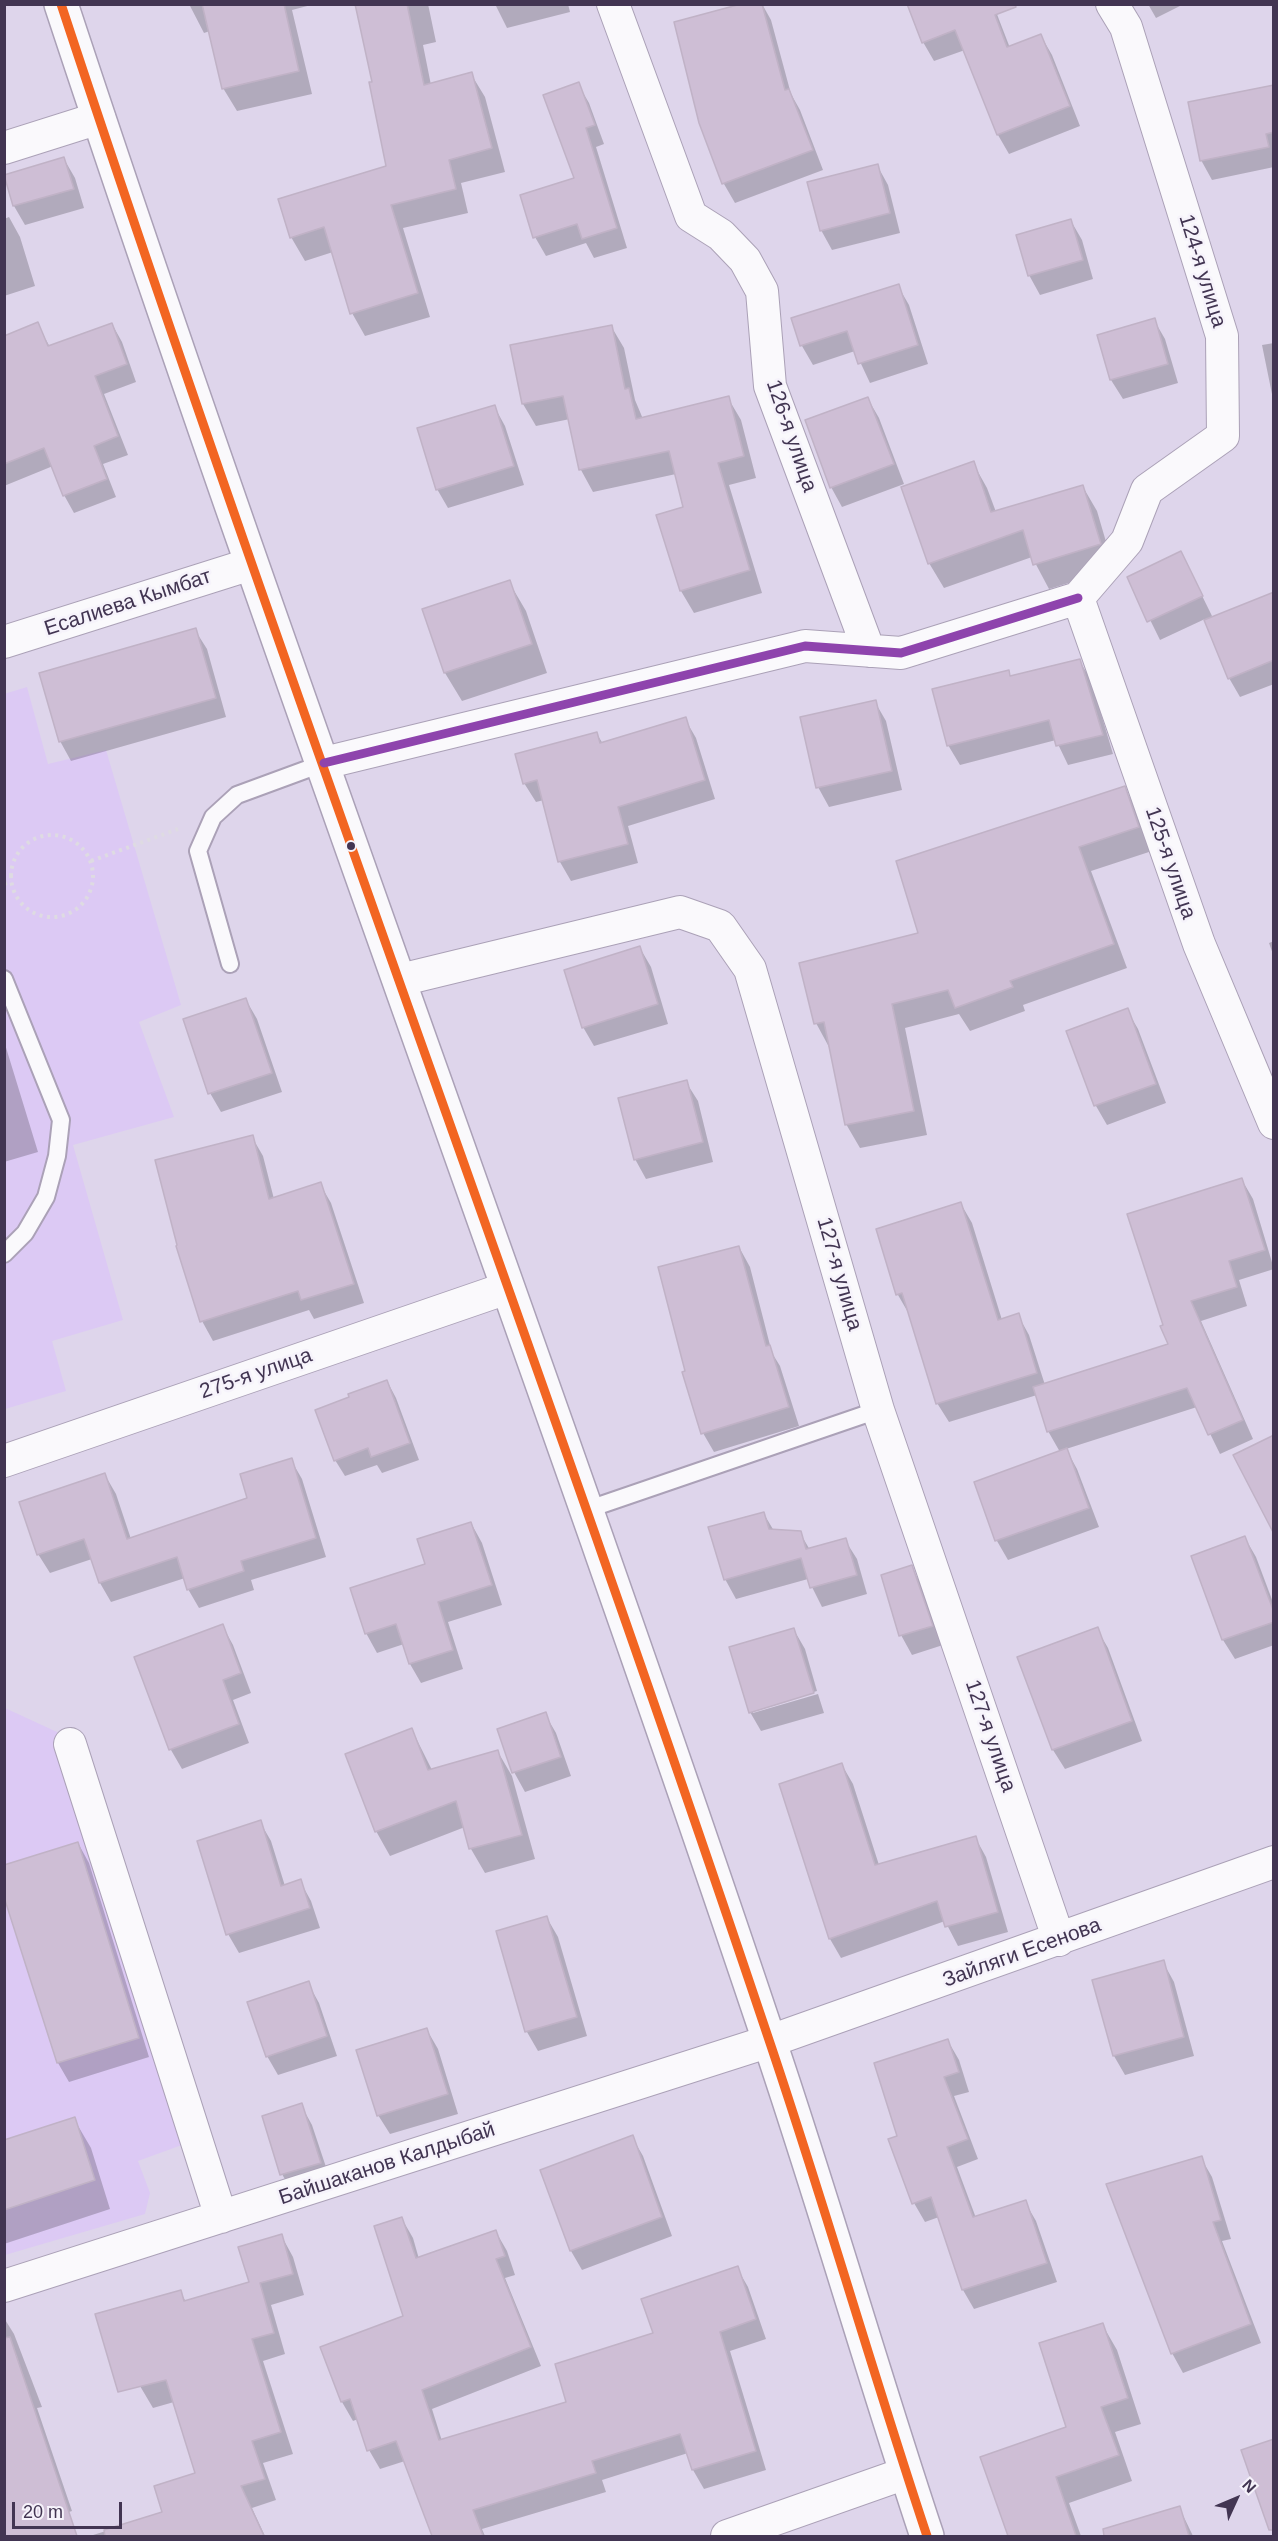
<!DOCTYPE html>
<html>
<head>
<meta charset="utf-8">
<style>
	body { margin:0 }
	#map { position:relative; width:1278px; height:2541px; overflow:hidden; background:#ded5eb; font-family:Helvetica,sans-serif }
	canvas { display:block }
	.frame { position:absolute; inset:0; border:6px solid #423552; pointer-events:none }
	.north { position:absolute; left:1206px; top:2469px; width:60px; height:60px; -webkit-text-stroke:4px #f6f3fb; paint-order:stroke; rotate:46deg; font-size:16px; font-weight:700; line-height:24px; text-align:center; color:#423552 }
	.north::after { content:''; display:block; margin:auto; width:21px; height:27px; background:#423552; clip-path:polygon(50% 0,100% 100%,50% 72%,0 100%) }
	.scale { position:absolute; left:12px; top:2502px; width:110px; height:27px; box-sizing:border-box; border:3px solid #423552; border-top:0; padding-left:8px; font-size:18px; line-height:21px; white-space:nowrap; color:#423552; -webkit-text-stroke:4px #f6f3fb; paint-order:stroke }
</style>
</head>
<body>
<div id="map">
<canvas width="1278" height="2541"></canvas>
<div class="frame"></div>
<div class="north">N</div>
<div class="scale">20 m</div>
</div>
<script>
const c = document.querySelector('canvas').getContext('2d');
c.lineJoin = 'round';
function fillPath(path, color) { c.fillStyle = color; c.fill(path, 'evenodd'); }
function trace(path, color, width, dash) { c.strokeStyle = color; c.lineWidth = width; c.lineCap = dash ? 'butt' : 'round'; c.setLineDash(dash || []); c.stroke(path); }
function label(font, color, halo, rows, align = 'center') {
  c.font = font + ' Helvetica,sans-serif'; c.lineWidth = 5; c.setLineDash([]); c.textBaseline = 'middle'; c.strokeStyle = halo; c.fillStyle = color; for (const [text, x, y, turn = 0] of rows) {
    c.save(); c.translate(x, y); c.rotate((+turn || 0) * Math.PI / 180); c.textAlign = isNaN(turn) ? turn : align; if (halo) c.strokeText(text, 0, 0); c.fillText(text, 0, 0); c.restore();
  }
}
fillPath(new Path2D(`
	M27,687l21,77 58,-14 75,255 -42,17 35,95 -101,28 50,175 -71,21 14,50 -61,18 -1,-715z
	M5,1708l52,24 133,410 -52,19 12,32 -5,21 -140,41z`), '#dcc9f4');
fillPath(new Path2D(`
	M189,4h126l-23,6 20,84 -75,17 -14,-23 -13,-57 -6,2z
	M356,4h72l8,38 -13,3 8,40 40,-11 14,23 20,75 -44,11 7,30 -65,15 27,89 -65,19 -13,-23 -19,-61 -28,9 -14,-24 97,-70 -15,-84z
	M495,4h73l2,8 -63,16z
	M762,4l9,16 20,74 9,16 23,60 -88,33 -11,-19 -24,-62z
	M993,4l17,44 31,-12 11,19 28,71 -71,28 -11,-19 -33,-85 -31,11 -11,-19z
	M1148,4h36l-28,14z
	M578,84l11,19 15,41 -8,3 31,101 -33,10 -8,-15 -40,13 -11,-19 41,-58z
	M1274,86v81l-62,13 -11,-20z
	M64,159l11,19 9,30 -59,17 -11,-19 -8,-30z
	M877,165l11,20 12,48 -68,17 -11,-20z
	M9,217l11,20 15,49 -31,10v-77z
	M1071,221l11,19 11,39 -53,16 -11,-20z
	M898,286l11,19 19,59 -58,19 -15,-32 -42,14 -11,-19 -9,-27z
	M1154,320l11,19 13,44 -55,16 -12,-19 -12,-44z
	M37,324l13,23 62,-23 10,18 14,40 -32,12 24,61 -25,9 13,33 -42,16 -10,-18 -11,-29 -49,20v-110z
	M611,326l13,22 11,52 8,19 85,-21 13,22 15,58 -27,7 33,108 -68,20 -13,-22 -23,-75 27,-8 -9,-34 -83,18 -12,-22 -11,-51 -34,7 -13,-22 -12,-57z
	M1274,343v61l-12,-59z
	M868,399l11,19 25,66 -62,23 -11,-20z
	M494,406l11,20 19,59 -76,23 -11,-19z
	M973,463l14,25 9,24 87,-25 14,24 17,58 -65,20 -17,-32 -88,31 -15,-25z
	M1181,553l32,65 61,-24v90l-34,13 -11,-19 -24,-59 -45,21 -31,-63z
	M509,582l17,29 21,62 -85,28 -17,-28 -21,-63z
	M195,630l12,19 19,68 -155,44 -11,-20z
	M1079,660l12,20 22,74 -45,11 -12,-25 -96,25 -12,-20 60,-73 3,5z
	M875,702l11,19 16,69 -73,17 -11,-20z
	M685,719l11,19 19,61 -87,27 10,37 -67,18 -11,-19 -16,-62 -8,2 -12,-19 73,-49 6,10z
	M1124,787l13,24 15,40 -61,20 36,97 -104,37 2,6 -55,20 -11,-17 -54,14 22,107 -67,13 -14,-24 -17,-77 -13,-24 104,-89z
	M1274,941v16l-5,-14z
	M640,948l11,19 17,57 -74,22 -11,-19z
	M246,1000l11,19 25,73 -61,20 -11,-19z
	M1127,1010l11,19 28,74 -59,22 -11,-19 -28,-74z
	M4,1041l34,111 -34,10z
	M686,1082l12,19 15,61 -67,17 -11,-20z
	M252,1137l11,19 11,43 46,-15 11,19 33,100 -50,16 -5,-9 -96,31 -11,-20z
	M1242,1180l11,19 21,70 -35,11 8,26 -46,15 52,118 -33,15 -23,-47 -131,42 11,20 22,58 -91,33 -11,-19 -21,-58 84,-31 -12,-21 -11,-36 -88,27 -12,-19 -28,-89 -11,-19 -20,-65 83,-26 11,19 30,97 16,-5 11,20 16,50 125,-40z
	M739,1247l11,20 22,86 8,13 19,60 -85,26 -11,-19 -16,-61z
	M387,1381l9,17 23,62 -37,13 -5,-8 -32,11 -10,-16z
	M291,1460l11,19 24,78 -75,23 3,10 -55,18 -11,-19 -3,-11 -74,24 -11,-19 -8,-24 -42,14 -12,-19 67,-79 11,19 15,45 118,-40z
	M764,1514l10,17 26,2 10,17 35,-10 12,19 10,35 -45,13 -14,-28 -72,20 -11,-20z
	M471,1523l11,20 20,62 -54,17 15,47 -42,14 -11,-19 -6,-20 -27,9 -11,-20 61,-68z
	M1245,1538l11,19 18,48v40l-39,14 -12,-19 -30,-83z
	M911,1567l11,19 21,59 -31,10 -11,-20z
	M222,1625l11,20 18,48 -18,7 16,43 -67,26 -11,-19 -35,-92z
	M1097,1629l11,19 34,93 -77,28 -12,-19 -34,-92z
	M794,1630l11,19 12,42 -64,19v3l65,-19 6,19 -63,18 -11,-19z
	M545,1714l11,19 15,43 -46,16 -11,-20z
	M412,1730l20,40 66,-18 14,24 23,83 -50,14 -14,-24 -6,-22 -75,29 -14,-25z
	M842,1765l11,19 26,81 96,-28 11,20 22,75 -50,14 -13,-25 -104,37 -11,-19z
	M260,1822l11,19 14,45 15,-5 11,20 9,27 -81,25 -11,-19z
	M78,1843l11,20 60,194 -80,25 -11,-19z
	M547,1918l11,19 29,99 -49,15 -11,-19 -30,-100z
	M1163,1962l11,20 20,74 -69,19 -11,-19 -20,-75z
	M308,1983l11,20 18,53 -59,19 -11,-19z
	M427,2030l11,19 20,65 -68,20 -12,-19z
	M948,2041l11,19 10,32 -15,4 24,63 -21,8 19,51 49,-16 11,19 21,61 -83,27 -11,-19 -24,-73 -14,5 -11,-19 -16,-66z
	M301,2105l11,20 19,57 -38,12 -11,-20z
	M74,2119l17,29 19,61 -106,35v-102z
	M632,2137l11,19 29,80 -90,34 -11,-19 -29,-80z
	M1201,2158l11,19 19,62 -9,2 39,102 -78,30 -11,-20z
	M402,2219l11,19 6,21 77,-27 11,19 8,24 -10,3 36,88 -109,43 10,32 126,-38 169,-135 11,19 18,52 -36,12 36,119 -62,19 -11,-19 -5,-17 -86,27 4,12 -124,37 3,7h-52l-28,-75 -25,8 -11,-19 -11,-31 -5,2 -11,-19 63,-85z
	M281,2235l12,22 11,38 -33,10 14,49 -22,7 30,93 -30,9 13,37 -24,8 13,28h-58l-25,-57 15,-5 -23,-72 -21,6 -13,-22 40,-95 6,11 65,-19z
	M4,2318l10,16 28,73 -5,1 35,103 -68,22z
	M1102,2324l15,26 24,74 -26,8 17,49 -63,22 12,33h-72l-27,-78 86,-30z
	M1179,2507l14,29h-71l-3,-10z
	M141,2520l9,16h-60z`), '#0003');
const building = new Path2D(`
	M202,4h82l15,67 -77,18z
	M355,4h52l17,81 48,-13 20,76 -43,12 7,29 -65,16 27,88 -68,21 -26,-87 -34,11 -12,-39 108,-33 -17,-84h3z
	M741,4h21l23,86 4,-1 24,61 -91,34 -23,-61 -25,-101z
	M907,4h108l1,3 -21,8 12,32 34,-13 29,72 -73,29 -42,-105 -33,13z
	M579,82l16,43 -9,3 31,100 -35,11 -5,-15 -44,14 -13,-43 54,-17 -31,-83z
	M1274,85v47l-8,2 3,13 -69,14 -12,-59z
	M64,157l10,32 -61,17 -9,-31z
	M878,164l12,49 -70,18 -13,-49z
	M1071,219l12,41 -55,16 -12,-41z
	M899,284l19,61 -60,19 -11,-33 -47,15 -9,-28z
	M1155,318l13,46 -58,16 -13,-45z
	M38,322l10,24 64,-23 15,41 -32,12 23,60 -24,10 13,33 -44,17 -19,-48 -40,16v-128z
	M612,325l13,64 4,-1 7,31 93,-23 15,60 -26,7 32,107 -70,21 -24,-76 27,-8 -14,-56 -90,19 -16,-74 -41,8 -12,-59z
	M868,397l26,67 -64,24 -25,-68z
	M495,405l19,61 -78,24 -19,-62z
	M974,461l17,51 92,-27 18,59 -68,21 -10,-35 -95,34 -27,-77z
	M1181,551l22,45 -56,26 -20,-45z
	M510,580l22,64 -88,29 -22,-64z
	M1274,592v68l-46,19 -24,-59z
	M196,628l20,70 -157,44 -20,-69z
	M1080,659l23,76 -47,11 -7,-26 -102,26 -15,-57 77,-19 1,6z
	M876,700l16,71 -76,17 -16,-71z
	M686,717l19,63 -87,27 10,37 -70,18 -21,-82 -14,4 -8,-30 82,-22 3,11z
	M1125,786l14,41 -60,20 35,97 -104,37 3,6 -58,21 -7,-18 -56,14 22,107 -69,14 -21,-103 -10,2 -15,-61 119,-30 -22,-72z
	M640,946l18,58 -76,24 -18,-58z
	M246,998l26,75 -64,21 -25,-75z
	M1128,1008l28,76 -62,22 -28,-75z
	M687,1080l16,62 -69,18 -16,-62z
	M253,1135l16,64 52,-17 33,102 -53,16 -3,-9 -98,31 -24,-76 1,-1 -22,-85z
	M1242,1178l23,72 -36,11 8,26 -46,14 52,119 -35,15 -21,-47 -140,44 -14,-45 135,-43 -8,-18 3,-1 -36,-111z
	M961,1202l37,118 21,-7 18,60 -101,31 -34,-111 -6,2 -20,-66z
	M739,1246l27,100 4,-1 19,62 -88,27 -19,-62 3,-1 -27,-104z
	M387,1380l23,63 -39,14 -3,-9 -34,13 -19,-51 34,-13 -1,-3z
	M1274,1435v99l-41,-79z
	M1067,1448l22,60 -94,33 -21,-59z
	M292,1458l24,80 -75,23 3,10 -57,19 -10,-33 -78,26 -15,-44 -47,16 -18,-53 86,-29 22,66 120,-41 -7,-24z
	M764,1512l5,17 32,2 5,18 40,-11 11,37 -47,13 -9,-30 -77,22 -16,-53z
	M471,1522l21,63 -54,17 15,48 -44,14 -13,-40 -31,10 -15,-46 75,-24 -8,-25z
	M1245,1536l29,76v10l-52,18 -31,-84z
	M912,1565l21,61 -34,10 -18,-61z
	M223,1624l18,49 -18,7 16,44 -70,26 -35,-93z
	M1098,1627l34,94 -80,29 -35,-93z
	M794,1628l20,65 -65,20 -20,-66z
	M546,1712l15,45 -49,16 -15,-44z
	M412,1728l16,42 70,-20 24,85 -53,14 -13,-48 -81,31 -30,-78z
	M842,1763l33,102 101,-29 22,76 -53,15 -8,-26 -108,38 -50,-155z
	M261,1820l20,66 20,-7 9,29 -84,27 -29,-94z
	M78,1842l61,196 -82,25 -53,-166v-32z
	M547,1916l30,101 -52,15 -29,-101z
	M1164,1960l20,77 -71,19 -21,-76z
	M309,1981l18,55 -61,21 -19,-55z
	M427,2028l21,66 -71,22 -21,-66z
	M948,2039l11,33 -15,5 24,62 -21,8 26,70 53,-17 21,63 -85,27 -31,-93 -19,7 -24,-65 9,-3 -23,-73z
	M302,2103l19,60 -41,12 -18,-59z
	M75,2117l20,63 -91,30v-70z
	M633,2135l29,82 -92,34 -30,-81z
	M1202,2156l19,64 -8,2 38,102 -80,30 -65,-170z
	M402,2217l14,41 80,-28 9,26 -9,3 35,88 -109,43 17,50 127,-38 -11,-38 98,-31 -12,-34 97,-33 18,53 -36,13 36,119 -64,19 -12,-36 -88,27 4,12 -123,37 10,26h-51l-36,-95 -29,10 -17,-52 -9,3 -21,-55 83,-31 -29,-90z
	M282,2234l11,40 -33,9 14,50 -22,6 29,93 -29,9 13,38 -24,7 23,50h-159l-1,-6 58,-18 -8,-26 41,-13 -29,-93 -48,12 -23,-78 86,-24 3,11 65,-19 -11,-35z
	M1103,2323l25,75 -27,9 18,48 -63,22 20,59h-68l-28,-79 86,-30 -27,-84z
	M10,2337l67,199h-73v-198z
	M1274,2439v91h-5l-28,-80z
	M1180,2506l9,30h-85l-1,-7z`);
fillPath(building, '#cebed5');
trace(building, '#c0b2c6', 1.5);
const service = new Path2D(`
	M230,964l-32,-113 15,-34 24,-22 87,-32
	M4,979l57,141 -4,36 -11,41 -21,36 -21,21
	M586,1510l292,-100`);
const minor = new Path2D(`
	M613,4l78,212 30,19 24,25 17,31 8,95 99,265
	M4,148l95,-30
	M1078,598l49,-57 20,-51 76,-54 -1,-100 -96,-309 -14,-23
	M1078,598l121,346 75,179
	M4,642l247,-78
	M324,763l481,-117 96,7 177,-55
	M400,980l280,-68 40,14 30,43 128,441 181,530
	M4,1461l503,-173
	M70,1744l151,473
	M4,2286l766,-245 504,-179
	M727,2536l179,-63`);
const tertiary = new Path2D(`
	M61,4c225,682 479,1353 707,2033 56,165 104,334 159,499`);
trace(service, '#aba1b7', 20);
trace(minor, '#aba1b7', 34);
trace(tertiary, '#aba1b7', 36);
trace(new Path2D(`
	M11 876a41 41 0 1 1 82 0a41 41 0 1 1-82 0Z
	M91,861l87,-32
	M4,884l7,-3`), '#dedbe2', 4, [3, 4.5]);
trace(service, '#faf9fc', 16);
trace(minor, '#faf9fc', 32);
trace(tertiary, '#faf9fc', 33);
trace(new Path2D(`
	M61,4c225,682 479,1353 707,2033 56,165 104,334 159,499`), '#f26522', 9);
trace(new Path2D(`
	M324,763l481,-117 96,7 177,-55`), '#8e44ad', 9);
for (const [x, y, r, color] of [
	[351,846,5,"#423552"]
]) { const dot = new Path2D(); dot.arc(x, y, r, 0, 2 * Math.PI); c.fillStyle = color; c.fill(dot); trace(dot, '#f6f3fb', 2); }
label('21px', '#423552', '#f6f3fb', [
	["124-я улица",1202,271,73],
	["126-я улица",791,436,71],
	["Есалиева Кымбат",128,603,-18],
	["125-я улица",1170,863,71],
	["127-я улица",839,1274,74],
	["275-я улица",256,1374,-19],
	["127-я улица",990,1736,71],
	["Зайляги Есенова",1022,1953,-20],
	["Байшаканов Калдыбай",387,2164,-18]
]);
</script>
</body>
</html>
